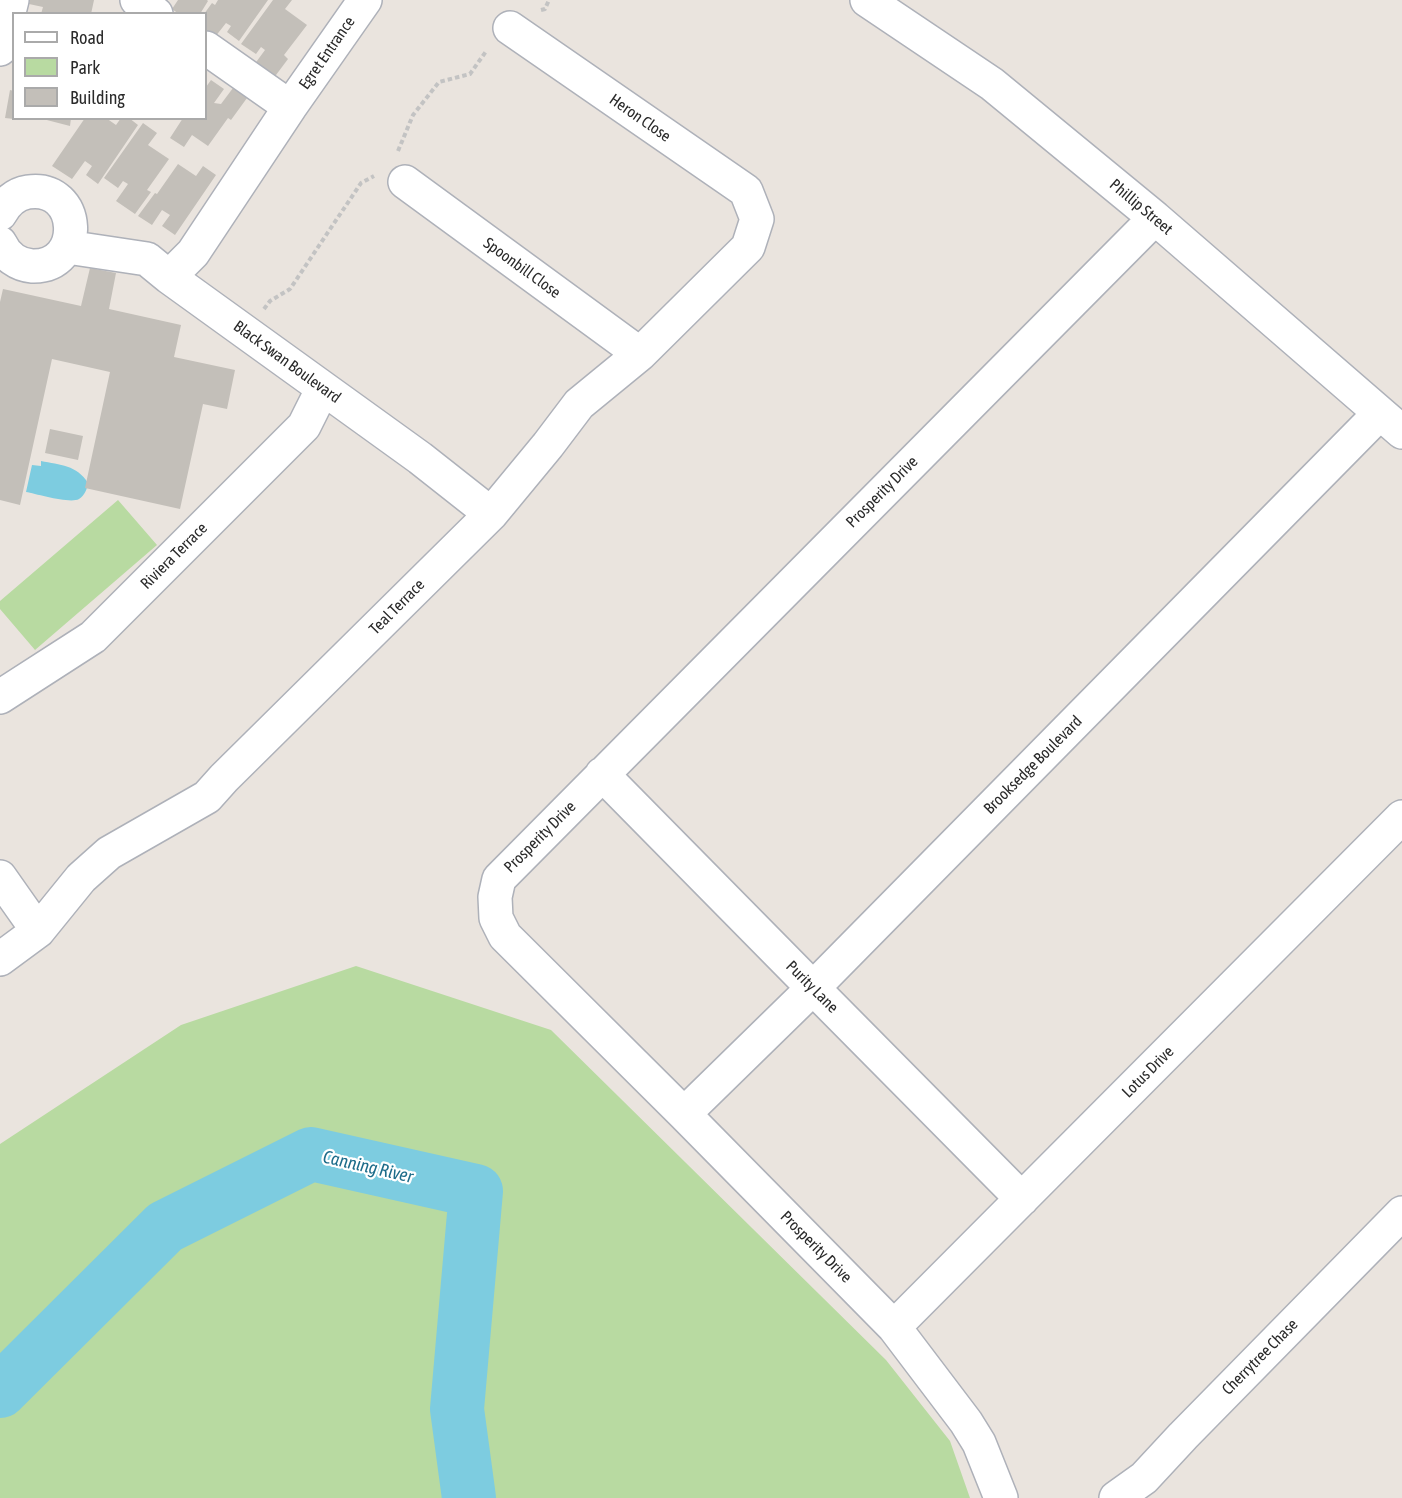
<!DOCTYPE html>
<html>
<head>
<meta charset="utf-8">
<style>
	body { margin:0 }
	#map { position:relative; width:1402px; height:1498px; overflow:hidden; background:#eae4de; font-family:"Asap Condensed",sans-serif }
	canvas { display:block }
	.legend { position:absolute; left:12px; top:12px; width:195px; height:108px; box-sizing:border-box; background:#fff; border:2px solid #aaa; margin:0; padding:8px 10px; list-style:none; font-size:18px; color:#2a2a2a }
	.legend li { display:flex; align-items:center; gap:12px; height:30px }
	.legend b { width:30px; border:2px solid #aaa }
</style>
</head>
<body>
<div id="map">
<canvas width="1402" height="1498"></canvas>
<ul class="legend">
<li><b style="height:8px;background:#fff"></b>Road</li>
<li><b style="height:16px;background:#b8daa1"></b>Park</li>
<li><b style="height:16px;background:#c3bfb9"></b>Building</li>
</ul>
</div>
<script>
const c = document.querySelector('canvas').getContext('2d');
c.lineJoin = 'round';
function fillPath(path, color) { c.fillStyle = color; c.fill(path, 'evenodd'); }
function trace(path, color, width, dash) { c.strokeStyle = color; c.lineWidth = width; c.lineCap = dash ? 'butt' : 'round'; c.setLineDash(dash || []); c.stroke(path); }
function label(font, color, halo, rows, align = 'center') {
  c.font = font + ' "Asap Condensed",sans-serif'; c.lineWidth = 4.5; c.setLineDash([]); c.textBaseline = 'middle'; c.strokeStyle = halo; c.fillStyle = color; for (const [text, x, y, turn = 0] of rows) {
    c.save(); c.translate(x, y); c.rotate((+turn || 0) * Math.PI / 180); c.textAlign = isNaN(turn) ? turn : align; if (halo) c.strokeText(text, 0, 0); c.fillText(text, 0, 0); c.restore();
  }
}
fillPath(new Path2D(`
	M118,500l39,45 -122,105 -35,-41v-8z
	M356,966l195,64 335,330 64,81 20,57h-970v-354l181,-119z`), '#b8daa1');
fillPath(new Path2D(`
	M41,461c19,4 36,4 47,22 -1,6 -3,12 -9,16 -9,5 -42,-5 -53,-7l6,-27 9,1z`), '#7dcce0');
trace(new Path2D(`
	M0,1391l165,-164 146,-73 165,37 -19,218 12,89`), '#7dcce0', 54);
fillPath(new Path2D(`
	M30,0h64l-3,14h-50l2,-7 -14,-3z
	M178,0h29l1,1 -8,13h-21l-7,-5z
	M218,0h50l-29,41 -12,-9 4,-6 -5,-3 -11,14 -9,-7v-16h-2l8,-11 3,2z
	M273,0h19l-7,9 22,16 -23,30 4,4 -15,20 -19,-14 11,-15 -4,-3 -5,7 -15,-10z
	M211,80l13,9 -10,14 7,1 12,-16 14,10 -16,22 -3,-2 -20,28 -16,-11 -8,12 -14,-9 13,-20h23v-31z
	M10,90l4,1v28l-9,-1z
	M39,118h32l-1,8z
	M85,118h21l10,7 5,-7h8l9,7 -40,59 -12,-9 6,-9 -7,-5 -13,18 -20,-13z
	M143,123l14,10 -9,12 21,14 -22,31 4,2 -16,22 -19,-13 12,-17 -5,-3 -5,7 -14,-10z
	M178,164l18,12 7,-10 13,9 -41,60 -13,-9 8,-11 -8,-5 -10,15 -14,-9 17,-23 2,1z
	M90,268l26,5 -7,36 72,16 -7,32 61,13 -8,39 -24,-5 -23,105 -95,-21 25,-116 -58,-13 -32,146 -20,-5v-198l3,-13 78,17z
	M50,429l33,7 -5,24 -33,-7z`), '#c3bfb9');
const minor = new Path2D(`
	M137,0l19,14
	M867,0l125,84 163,134 247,214
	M206,48l84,59
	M0,49l12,-49
	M405,182l235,172
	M0,214c6,-11 15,-20 28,-22 54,-8 58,76 4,74 -14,-1 -26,-10 -32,-23
	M67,247l80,12 22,18 251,181 71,56
	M169,277l24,-24 97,-146 75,-107
	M0,697l93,-60 211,-211 19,-38
	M602,774l211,214 209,211
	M0,877l38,54
	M0,959l38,-28 43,-53 28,-25 98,-56 17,-19 267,-264 57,-69 31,-41 61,-50 108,-107 9,-28 -11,-28 -236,-163
	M684,1114l129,-126 567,-575
	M894,1327l508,-510
	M1001,1498l-22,-55 -13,-21 -72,-95 -210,-213 -179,-178 -9,-18 -1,-21 4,-18 656,-661
	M1116,1498l28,-20 39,-42 219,-223`);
trace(minor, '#aeb1b9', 36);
trace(new Path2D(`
	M541,10l4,-1 4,-9
	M398,151l15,-36 26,-33 31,-8 17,-24
	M264,309l6,-8 20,-12 71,-106 13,-7`), '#c3c3c3', 4, [4.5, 3]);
trace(minor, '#fff', 33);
label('16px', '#2a2a2a', '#fff', [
	["Egret Entrance",327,53,-55],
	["Heron Close",640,118,35],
	["Phillip Street",1141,207,40],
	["Spoonbill Close",522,268,36],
	["Black Swan Boulevard",287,362,36],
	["Prosperity Drive",882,492,-45],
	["Riviera Terrace",174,556,-45],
	["Teal Terrace",397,607,-45],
	["Brooksedge Boulevard",1033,765,-45],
	["Prosperity Drive",540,837,-45],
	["Purity Lane",812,987,45],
	["Lotus Drive",1148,1072,-45],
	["Prosperity Drive",816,1247,45],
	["Cherrytree Chase",1260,1357,-45]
]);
label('italic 18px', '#1d6c8a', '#fff', [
	["Canning River",368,1167,13]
]);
</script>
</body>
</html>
